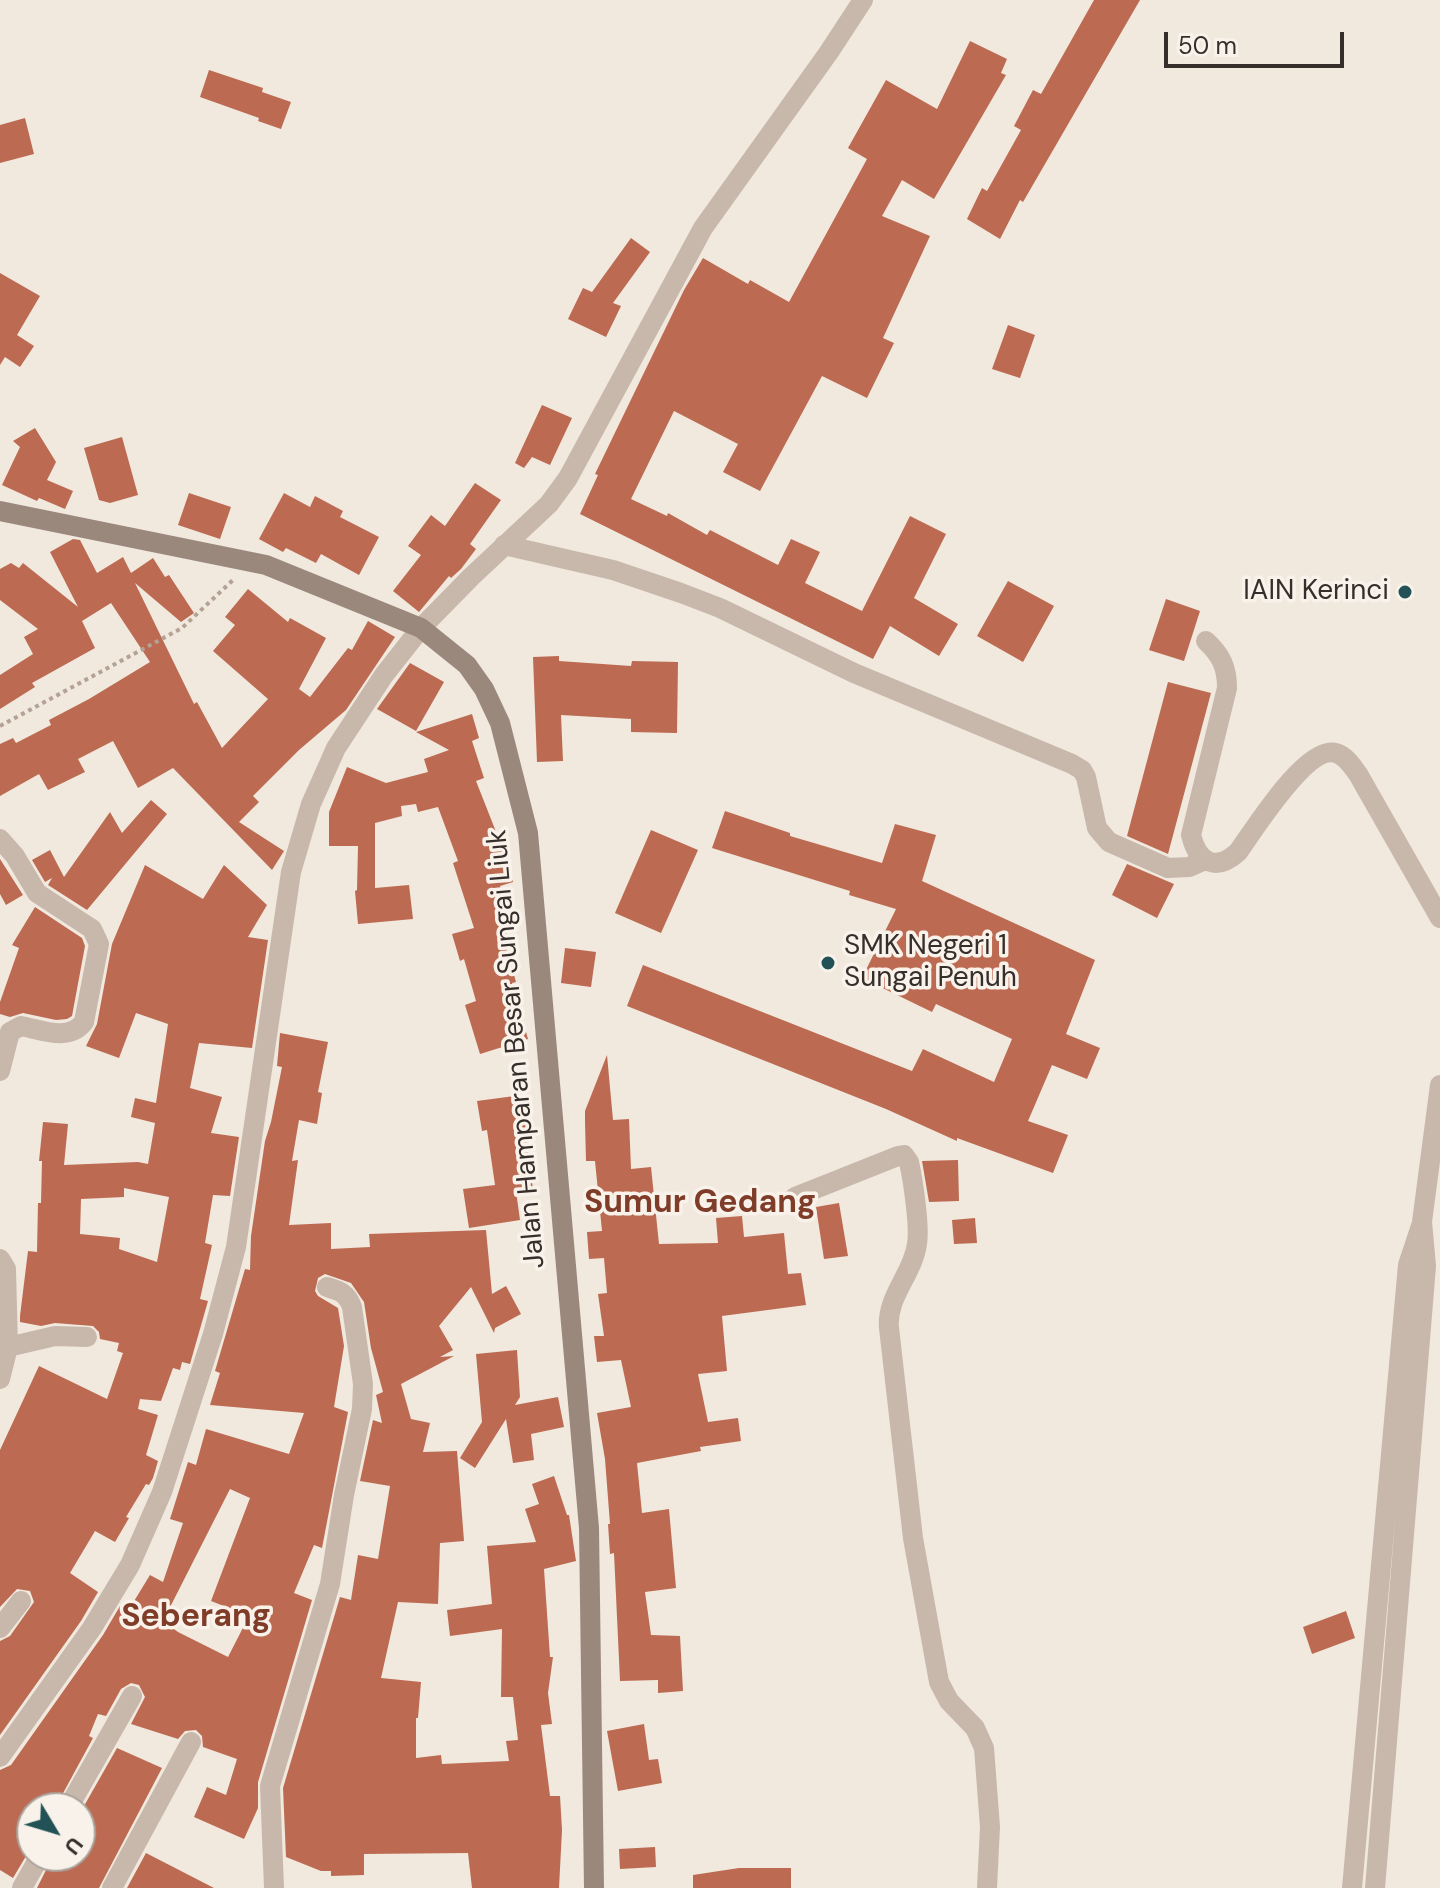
<!DOCTYPE html>
<html>
<head>
<meta charset="utf-8">
<style>
	body { margin:0 }
	#map { position:relative; width:1440px; height:1888px; overflow:hidden; background:#f1e8de; font-family:"DM Sans",sans-serif }
	canvas { display:block }
	.north { position:absolute; left:16px; top:1792px; width:80px; height:80px; box-sizing:border-box; background:#f8f2ea; border:2px solid #aaa49d; border-radius:50%; rotate:128deg; font-size:22px; font-weight:700; line-height:32px; text-align:center; color:#362e2a }
	.north::after { content:''; display:block; margin:auto; width:28px; height:36px; background:#225255; clip-path:polygon(50% 0,100% 100%,50% 72%,0 100%) }
	.scale { position:absolute; left:1164px; top:32px; width:180px; height:36px; box-sizing:border-box; border:4px solid #362e2a; border-top:0; padding-left:10px; font-size:24px; line-height:28px; white-space:nowrap; color:#362e2a; -webkit-text-stroke:6px #f8f2ea; paint-order:stroke }
</style>
</head>
<body>
<div id="map">
<canvas width="1440" height="1888"></canvas>
<div class="north">U</div>
<div class="scale">50 m</div>
</div>
<script>
const c = document.querySelector('canvas').getContext('2d');
c.lineJoin = 'round';
function fillPath(path, color) { c.fillStyle = color; c.fill(path, 'evenodd'); }
function trace(path, color, width, dash) { c.strokeStyle = color; c.lineWidth = width; c.lineCap = dash ? 'butt' : 'round'; c.setLineDash(dash || []); c.stroke(path); }
function label(font, color, halo, rows, align = 'center') {
  c.font = font + ' "DM Sans",sans-serif'; c.lineWidth = 7; c.setLineDash([]); c.textBaseline = 'middle'; c.strokeStyle = halo; c.fillStyle = color; for (const [text, x, y, turn = 0] of rows) {
    c.save(); c.translate(x, y); c.rotate((+turn || 0) * Math.PI / 180); c.textAlign = isNaN(turn) ? turn : align; if (halo) c.strokeText(text, 0, 0); c.fillText(text, 0, 0); c.restore();
  }
}
fillPath(new Path2D(`
	M1094,0h46l-117,202 -3,-2 -20,39 -33,-20 15,-31 5,3 34,-61 -7,-4 19,-36 8,4z
	M970,41l37,18 -6,14 5,2 -72,124 -32,-19 -20,36 48,20 -47,102 11,5 -27,55 -45,-22 -62,115 -37,-19 15,-28 -64,-33 -43,88 36,17 1,-3 39,22 3,-5 68,35 13,-26 29,13 -15,31 57,28 48,-95 36,18 -32,64 44,26 -19,32 -49,-30 -17,33 -293,-145 18,-39 -3,-1 89,-184 19,-32 45,26 2,-4 39,22 78,-143 -19,-11 38,-68 51,29z
	M209,70l54,18 -1,4 29,10 -10,27 -23,-8 1,-3 -59,-21z
	M25,118l9,36 -34,9v-38z
	M631,238l19,14 -37,51 8,3 -15,31 -38,-18 15,-31 9,4z
	M0,273l40,23 -23,39 17,11 -14,21 -15,-10 -5,8z
	M1008,325l27,10 -15,43 -28,-9z
	M542,405l30,13 -22,47 -18,-8 -8,11 -9,-5z
	M35,428l21,34 -9,18 26,11 -8,18 -26,-11 -2,3 -35,-16 18,-38 -7,-6z
	M122,437l16,58 -28,8 -11,-3 -15,-52z
	M475,483l26,17 -31,44 6,5 -15,20 -10,9 -2,-2 -30,36 -26,-21 28,-36 -13,-9 23,-31 14,11z
	M189,493l42,14 -11,32 -42,-14z
	M284,493l26,14 5,-11 28,15 -3,6 39,20 -20,38 -38,-21 -5,9 -30,-15 -3,4 -24,-13z
	M73,539l7,1 17,33 26,-16 8,16 22,-15 12,19 4,-2 25,38 -13,9 -46,-39 59,121 3,-2 25,46 46,-49 -55,-48 22,-26 -10,-8 23,-28 40,33 2,-4 36,20 -27,51 11,8 38,-49 4,2 16,-29 27,16 -49,73 -47,40 -46,46 6,6 -20,20 45,29 -12,19 -99,-102 -35,20 -25,-47 -35,18 7,13 -37,18 -9,-16 -39,22v-52l13,-6 3,5 35,-18 -2,-5 40,-21 61,-37 -39,-59 -29,18 13,27 -63,35 3,4 -35,22v-34l33,-21 -9,-17 14,-8 -38,-29v-31l11,-6 8,5 4,-5 55,44 -28,-55z
	M1008,581l46,25 -31,56 -46,-26z
	M1166,599l34,12 -16,50 -35,-11z
	M559,656v5l72,5 1,-5 46,1 -1,71 -46,-1v-13l-70,-4 2,46 -26,1 -4,-105z
	M410,663l34,19 -28,49 -39,-22z
	M1168,682l43,11 -43,161 -41,-18z
	M472,714l7,24 -7,3 12,37 -8,3 26,66 11,35 -13,4 9,27 -8,3 9,30 -4,1 10,35 -4,1 16,56 -48,15 -15,-49 11,-4 -12,-42 -4,2 -8,-27 22,-6 -21,-65 5,-2 -20,-54 -20,5 -2,-8 -15,2 1,10 -27,7v65l34,-3 4,34 -55,5 -3,-33 2,-1 1,-44h-29v-34l18,-45 39,16 42,-11 -4,-13 25,-9 -33,-18z
	M151,800l16,14 -80,96 -39,-25 4,-7 -7,4 -13,-22 18,-10 14,27 46,-65 12,21z
	M725,811l65,22v3l92,27 13,-39 41,11 -14,46 173,79 -29,74 34,14 -13,31 -35,-14 -24,56 40,14 -15,38 -96,-35v3l-71,-32 -259,-103 16,-41 269,106 11,-22 71,33 18,-43 -76,-35 -4,8 -70,-34 34,-69 -47,-14 1,-4 -138,-43z
	M651,830l47,20 -37,83 -46,-20z
	M0,859l23,36 -17,10 -6,-11z
	M1127,864l47,20 -17,34 -45,-23z
	M145,865l58,34 21,-34 43,40 -19,32 20,3 -16,108 -53,-5 -9,45 32,9 -11,36 28,4 -9,59 -17,-1 -8,48 7,2 -12,54 8,2 -18,63 -8,-2 -2,8 -7,-2 -12,33 -21,-2 -2,10 20,6 -12,40 12,6 -5,17 -4,7 -3,-1 -20,33 3,1 -14,24 -20,-11 -25,42 28,19 -17,29 -81,114v-94l10,-5 24,-34 -4,-11 -13,-2 -17,18v-157l39,-84 68,33 16,-46 -6,-2 2,-8 -19,-4 -1,-7 -6,-6 -38,-3 -14,3 -21,-4v-6l8,-65 9,1 1,-49h3l1,-42h-3l4,-39 25,2 -4,41 74,-3 10,2 7,-41 -24,-6 4,-19 21,5 12,-79 -32,-11 -17,45 -33,-12 11,-22 15,-80zM124,1188l45,9 -12,65 -38,-13 1,-11 -40,-4 1,-35 43,-2z
	M35,907l47,31 3,8 -13,70 -5,3 -11,1 -33,-7 -13,4 -10,-3v-12l19,-54 -7,-3z
	M565,948l31,4 -5,35 -30,-4z
	M280,1033l48,9 -10,50 4,1 -5,31 -18,-4 -7,41 6,-1 -9,65 42,-2v26l39,-2 -1,-13 117,-4 6,64 14,-8 15,28 -26,14 -1,5 -23,-46 -32,39 14,24 -13,7 14,-1 -53,28 10,35 19,4 -7,29 34,-1 7,90 -24,2 -2,61 -40,-2 -17,76 40,4 -3,36h-2v40l25,-3 1,9 67,-3 -3,-20 12,-1 -5,-43h-12l1,-68 -52,7 -3,-26 45,-6 -5,-58 49,-4 -11,-33 14,-5 -7,-20 22,-8 13,39h2l7,46 -32,8 6,88h3l-5,36 4,31 -11,1 9,71h10l2,34 -3,58h-87l-4,-35 -104,1v21l-33,1v-5h-10l-35,-14 -3,-69 57,-191 11,3 7,-45 20,4 12,-73 -30,-5 13,-61 9,3 -6,-28 7,-3 -12,-44 -7,-46 -13,-19 -26,-9 -7,4 -3,13 3,5 20,12 6,38 -10,61 14,5 -26,136 -8,-3 -20,48 18,7 -54,182v26l-14,31 -50,-22 13,-30 19,8 11,-36 -34,-12 -1,-11 -6,-6 -11,1 -7,8 -47,-15 14,-27 -6,-12 -8,-2 -10,6 -15,27 -8,-2 -9,22 4,2 -38,70h-23v38l-19,32 -13,-8v-100l11,-5 92,-130 17,-29 8,5 22,-36 13,7 20,-59 -13,-4 18,-57 8,3 10,-36 83,25 15,-41 -94,-8 10,-32 -5,-2 30,-102 5,1 1,-34 14,-95 6,-19 11,-55 -5,-1zM230,1489l20,9 -39,103 38,15 -21,41 -50,-25 -15,-11z
	M607,1055l6,65 16,-1 2,50 20,-2 8,77 59,-1 -2,-25 26,-2 2,21 40,-4 4,41 13,-1 5,32 -84,11 5,55 -29,3 10,48 30,-4 3,23 -41,6 1,4 -64,12 5,50 27,-4 7,79 -31,4 6,43 29,1 3,55 -25,2v-13l-38,1 -6,-128 -4,1 -2,-30h2l-5,-65 -8,-46 34,-6 -10,-47 -24,2 -3,-26h10l-6,-42 9,-1 -3,-35 -15,1 -2,-27 15,-1 -7,-70h-9l-1,-39v-11z
	M522,1095l11,95 -17,1 4,29 -51,8 -6,-39 32,-4 -8,-55 -5,1 -5,-30z
	M958,1160l1,41 -30,1 -7,-41z
	M839,1203l9,53 -24,3 -8,-52z
	M975,1218l2,25 -23,1 -2,-24z
	M517,1350l3,47 -5,8 43,-8 6,30 -33,7 3,26 -21,3 -7,-44 -31,49 -15,-10 22,-36 -6,-68z
	M1346,1611l9,27 -43,16 -9,-27z
	M644,1724l5,36 9,-1 4,24 -44,8 -11,-60z
	M117,1748l45,20 -63,120h-62l16,-32h27v-43z
	M655,1847l1,20 -36,2 -1,-20z
	M146,1853l68,35h-87z
	M739,1868h52v20h-98v-13z`), '#bc6a51');
trace(new Path2D(`
	M0,726l182,-98 52,-49`), '#b4a295', 4, [4, 4]);
trace(new Path2D(`
	M504,545l109,25 68,23 39,15 134,65 218,91 10,6 4,7 11,51 12,14 59,26 21,-1 16,-7
	M1206,641c15,14 21,26 21,47l-36,147c7,28 25,37 47,17 16,-22 69,-108 98,-99 10,3 16,13 22,21l82,144
	M0,839l15,17 22,37 55,36 7,15 -15,78c-15,20 -42,8 -63,4l-11,6 -10,39
	M795,1197l103,-41 6,-1 5,7c4,18 11,65 8,82 -4,30 -31,53 -28,84l24,210 26,144 10,19 26,27 9,20 6,79 -3,61
	M0,1259l6,10 2,78 -8,32
	M8,1347l47,-11 32,1
	M0,1628l21,-27
	M0,1757l92,-129 38,-63 32,-73 51,-158 23,-87 55,-375 20,-68 25,-56 48,-73 37,-47 50,-51 78,-73 19,-26 135,-250 126,-176 34,-52
	M68,1808l64,-112
	M22,1888l18,-32
	M112,1888l79,-146
	M274,1888l-4,-102 60,-202 14,-89 18,-86 1,-25 -11,-77c-5,-14 -12,-16 -25,-20
	M1352,1888l56,-623 13,-39
	M1375,1888l51,-622 -4,-44 18,-137`), '#c8b8ab', 20);
trace(new Path2D(`
	M0,511l266,54 155,63 46,37 17,24 16,34 28,110 61,695 5,360`), '#9b887d', 20);
for (const [x, y, r, color] of [
	[1405,592,8,"#225255"],
	[828,963,8,"#225255"]
]) { const dot = new Path2D(); dot.arc(x, y, r, 0, 2 * Math.PI); c.fillStyle = color; c.fill(dot); trace(dot, '#f8f2ea', 3); }
label('28px', '#362e2a', '#f8f2ea', [
	["IAIN Kerinci",1389,592],
	["SMK Negeri 1",844,947,"left"],
	["Sungai Penuh",844,979,"left"]
], 'right');
label('28px', '#362e2a', '#f8f2ea', [
	["Jalan Hamparan Besar Sungai Liuk",517,1049,-95]
]);
label('bold 32px', '#7f3d29', '#f8f2ea', [
	["Sumur Gedang",700,1204],
	["Seberang",196,1618]
]);
</script>
</body>
</html>
